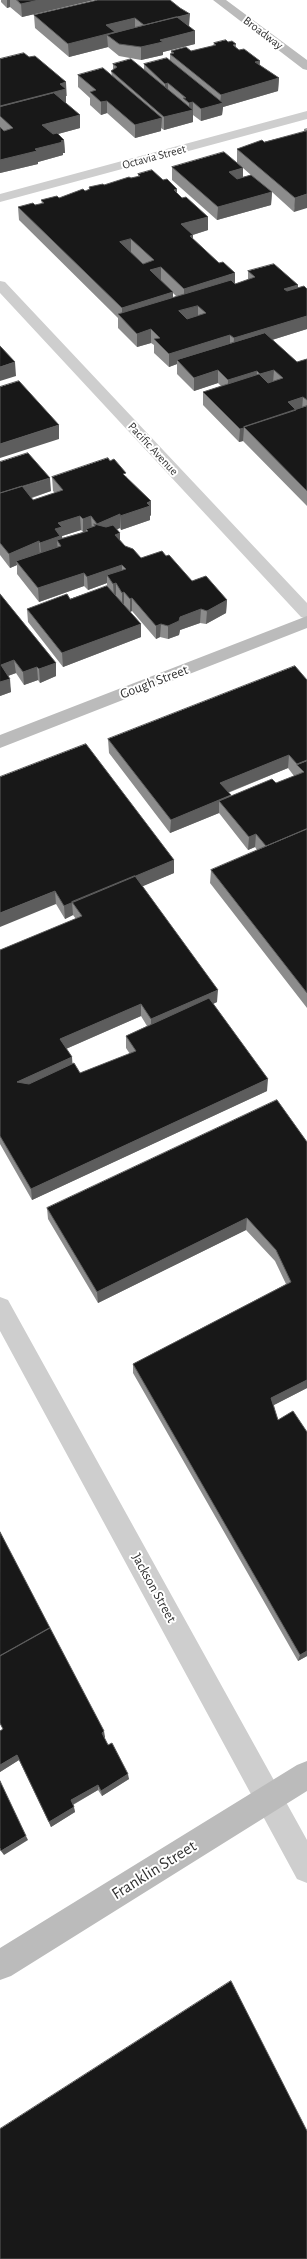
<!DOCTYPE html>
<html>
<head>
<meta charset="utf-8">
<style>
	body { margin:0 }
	canvas { display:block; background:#fff }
</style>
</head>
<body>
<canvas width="307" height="2259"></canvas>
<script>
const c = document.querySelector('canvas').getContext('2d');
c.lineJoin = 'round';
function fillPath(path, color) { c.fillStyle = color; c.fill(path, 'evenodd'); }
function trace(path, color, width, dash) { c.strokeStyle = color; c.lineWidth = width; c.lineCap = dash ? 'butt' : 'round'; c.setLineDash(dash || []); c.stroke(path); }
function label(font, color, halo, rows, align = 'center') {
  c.font = font + ' "Alegreya Sans",sans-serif'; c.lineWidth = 4; c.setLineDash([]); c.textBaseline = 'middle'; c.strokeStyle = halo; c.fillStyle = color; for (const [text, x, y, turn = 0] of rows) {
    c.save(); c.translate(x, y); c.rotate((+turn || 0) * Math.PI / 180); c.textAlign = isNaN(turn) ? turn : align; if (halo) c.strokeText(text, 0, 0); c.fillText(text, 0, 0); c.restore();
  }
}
fillPath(new Path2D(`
	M307,111v8l-307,83v-8z
	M0,281l5,1 302,321v16l-6,-2 -301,-324z
	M0,1297l8,3 299,540v43l-10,-4 -297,-548z`), '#cecece');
fillPath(new Path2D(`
	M213,0h13l81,60v10l-4,-1z
	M307,616v12l-307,120v-13z
	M307,1761v30l-296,185 -11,4v-32l297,-183z`), '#bbb');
fillPath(new Path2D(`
	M1,0h93l-72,17 -12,-10 -3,1 -6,-6z
	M98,0l91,27 6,4v13l-32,8v3l-22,5 -22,-4 -11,-9 -39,10 -34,-29 -1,-13z
	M228,42l8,2v4l3,2 21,11 -1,4 20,13 -1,13 -55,16 -1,8 -21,6 -8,-6v7l-29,8 -3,-2v3l-26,7 -28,-25 -6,2 -11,-10v-7l-12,-11v-12l34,1 -1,-5 2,-1v-6l31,5v-5l26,-4v-6h1v-3h20l22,-5 1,-3z
	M29,57l37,25 1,14h-1v7l14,12v13l-22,6 6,6 1,13h-2v2l-25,7v2l-38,9v-114z
	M307,128l-13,84 -22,-20 -1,13 -54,15 -45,-40v-13l65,-5v-13l67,-17v-3zM243,168l8,7 -8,2z
	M138,174l25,6 14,9v4l5,5 26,19v13l-15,5v4l42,45 13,-4v-9l50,14v3l9,1v40l-35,11 25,22 10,-3v147l-64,-65 -4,1 -36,-37v-13l18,-6 -3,-3 -24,8 -17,-17v-10l-8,3 -15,-14v-8l-3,-2 -14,4 -19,-19v-10l-99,-98 -1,-13 17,-2 7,-1 -1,-4 18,-2 30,-8v-3l15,-2 27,-7 7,-1zM173,293l4,4 -4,1z
	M0,462l51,29 -19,7 1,2 22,-7 -2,-2 -1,-14 74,-1 25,39 -1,1v4l-29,10 -1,-2 -3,1 3,11 5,6 16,12 25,-2 26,25 35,19 -1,13 -20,11 -6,-1 -20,7 -1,5 -11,4 -8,-2 -4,2 -24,-28 -2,1 11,12v13l-78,30 -35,-45 -1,-13 43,-10 37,-13v-3l-19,7 -4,-4 -45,16 -22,-28v-9l-7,3 -10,-13zM81,530l2,2 -21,6v-2z
	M0,594l56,69v13l-16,7 -2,-3 -14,5 -8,-12 -8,3 3,16 -11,4z
	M307,680v328l-97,-125 1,-13 46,-20 -2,-3 -7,3 -29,-37 -49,20 -61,-80 -1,-14zM288,768l6,8 -18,7 -45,13 -3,-3z
	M0,777l174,83v13l-32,13 75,116 -4,2 54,87 -235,109 -32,-56v-194l76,-31 -3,-4 -8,4 -9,-15zM141,1016l6,10 -21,10v12l4,6 -50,19 -8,-9v-7l-6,-8z
	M277,1100l30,288 -33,17 33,251 -9,5 -165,-288v-9l153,-80 -11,-23 -29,-31 -148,73 -50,-84 -1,-11z
	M0,1532l105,205 -1,1 25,41 -27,17 -4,-6 -25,15 2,7 -24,15 -32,-67 -19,12v-41l3,-2 -3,-5z`), '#8c8c8c');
fillPath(new Path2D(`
	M7,0h3v7l-3,1z
	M39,0h55l-72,17 -1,-13z
	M190,14l-1,13 -45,11v-13z
	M135,18v13l-28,4 1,12 -39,10 -1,-13 38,-19z
	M195,31v13l-32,8v3l-22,5v-13l19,-7z
	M260,61l-1,12 -4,-11z
	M279,78l-1,13 -55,16 -1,8 -21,6v-12l19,-6 1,-8z
	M66,82v21l-63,16 -3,-3v-10l60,-22z
	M168,83v13l-3,1v-13z
	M107,101v12l-6,2v-13z
	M193,102v20l-29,8v-13l25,-6v-8z
	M80,115v13l-37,10 -1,-13z
	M162,118l-1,13 -26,7v-13z
	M64,140l1,13h-2v2l-25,7v2l-38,9v-13l35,-11z
	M243,168v13l-15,4 1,-13z
	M177,189v14l-3,-13z
	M272,192l-1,13 -54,15 1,-13z
	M307,194v14l-13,4 1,-14z
	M208,217v13l-16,5h1v14l-12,-25z
	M131,239v14l-11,-11z
	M161,267v14l-11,-11z
	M235,273v14l-51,16v-14z
	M298,285l-1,13 -14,4 1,-13z
	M173,292v14l-51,12v-10z
	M198,306v13l-19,5v-13z
	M307,316v13l-74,23 1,-14z
	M151,329v14l-14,4v-13z
	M230,335v13l-53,12v4l-8,3v-13z
	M15,362l1,14 -16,5v-14z
	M218,370v13l-24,8v-13z
	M274,370l-1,13 -14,4 1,-13z
	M257,371l-1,13 -28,9v-13z
	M303,397l-1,13 -48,27 34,-35z
	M59,425v14l-59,19v-14z
	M244,428l-1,13 -4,1 1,-13z
	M50,478l1,13 -51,17v-14z
	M151,501v14l-1,1v4l-29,10 -1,-14z
	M120,514v14l-22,10 -1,-14z
	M80,516l1,14 -19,6 1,5 -2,5 -4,-6 1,11 -17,6 -1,-14 15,-14 3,-6z
	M91,516l1,14 -4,1 -2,-2v3l-3,1v-14z
	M120,533v13l-5,-11z
	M39,541l1,14 -24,6 1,4 -7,3 -1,-14z
	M122,565v13l-15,-3v8l-19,7 -1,-13z
	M84,573v13l-45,16 -1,-14z
	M116,583v13l-2,1 -1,-13z
	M124,592v13l-2,1v-13z
	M132,598v13l-2,1v-13z
	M227,600l-1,13 -20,11 1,-13z
	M201,609l-1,14 -20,7 -1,5 -11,4v-13l12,-9z
	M141,624v13l-78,30 -1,-14z
	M161,624l-1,13 -4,2v-13z
	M14,660l2,13 -14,5 -1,-13z
	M56,663v13l-16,7 -1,-14z
	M37,667l1,13 -14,5 -1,-13z
	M10,679l1,13 -11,4v-14z
	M289,755l-1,13 -69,28 1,-13z
	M231,795l-12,6v12l-49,20 1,-13z
	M256,834l-1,13 -7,3 1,-13z
	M174,860v13l-94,40 -8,-11z
	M55,891l1,13 -56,23v-14z
	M72,902l1,13 -8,4 -1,-13z
	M218,990l-1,12 -66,30v-13z
	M141,1004v12l-80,35 -1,-12z
	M72,1057l1,13 -55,24 -1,-12z
	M268,1079l-1,12 -235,109 -1,-11z
	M247,1218l-1,12 -148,73 -1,-11z
	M307,1380v8l-37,19 1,-9z
	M307,1651v5l-9,5 2,-6z
	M104,1731l1,6 -3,2v-6z
	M17,1755l2,5 -19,12v-7z
	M128,1774l1,5 -27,17 -1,-5z
	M98,1785v5l-26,15 -1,-5z
	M74,1807l1,5 -24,15 -2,-5z
	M26,1836l2,4 -24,15 -3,-4z`), '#5d5d5d');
const building = new Path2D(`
	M17,0h22l-18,4z
	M98,0h72l10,8 10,6 -46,11 -9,-7 -29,7 9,7 -47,12 -34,-29z
	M177,17l18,14 -35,9 3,2 -22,5 -22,-3 -12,-9z
	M226,40l2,2 4,-1 4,3 -3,1 6,5 5,-1 16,12 -5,1 24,16 -58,17 -51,-41 4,-1 -3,-2 15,-4 5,4 25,-6 -2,-2z
	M24,53l5,4 6,-1 31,26 -6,2 6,5 -66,17v-47z
	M167,58l56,45 -22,6 -8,-7 -4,1 -6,-5h3l-18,-15 -3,1 -21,-20z
	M131,59l62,51 -29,7 -53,-46 6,-4 -4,-3z
	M103,68l59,50 -27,7 -28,-24 -6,1 -11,-10 6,-2 -18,-15z
	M54,93l26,22 -38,10 11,9 4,-1 7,7 -3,1 2,1 -28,7 2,2 -37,9v-33l4,4 9,-3 -13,-12v-9z
	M307,131v63l-12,4 -58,-49 25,-9 2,2z
	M224,152l19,16 -14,4 8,7 14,-4 21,17 -54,15 -46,-40z
	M152,170l11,10 4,-1 10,10 -3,1 8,8 4,-1 22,20 -27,7 12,11 -3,1 29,27 4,-1 12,11 -51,16 -23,-22 -11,3 23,22 -51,16 -104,-101 15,-4 2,2 9,-2 -3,-3 16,-4 2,2 24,-9 2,2 5,-2 -1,-2 14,-3 1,1 25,-8 2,1 9,-2 -2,-2zM131,239l23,21 -11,4 -23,-22z
	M274,264l24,21 -14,4 3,2 17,-5 3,3v27l-73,22 -4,-3 -61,19 -15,-15 6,-1 -9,-9 -14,5 -19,-20 113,-34 4,4 20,-7 -7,-6zM198,306l8,7 -19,6 -8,-8z
	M265,333l32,29 10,-3v41l-4,-3 -15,5 8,8 -52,17v1l-4,1 -37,-37 56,-18 9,9 15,-5 -9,-8 -14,4 -3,-3 -29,9 -10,-10 -24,8 -17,-18z
	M0,346l15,16 -15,5z
	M19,381l40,44 -59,19v-57z
	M307,406v85l-63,-64z
	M28,453l22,25 -50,15v-31z
	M108,458l2,3 4,-2 12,14 -3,1 28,27 -4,2 3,3 -30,10v-2l-23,10 -6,-8 -8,3 -3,-3 -22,7 4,4 -7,2 5,7 -20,7 -1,-2 -30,13 -9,-11v-50l22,-7 11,14 30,-10 -11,-13z
	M94,524l12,3 7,-2 7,8 -5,2 10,11 8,3 8,9 21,-7 4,5 3,-1 23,26 14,-5 21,24 -20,11 -6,-2 -21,8 -1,4 -11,5 -7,-2 -5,2 -24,-28 -2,1 -6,-7 -2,1 -6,-10 -3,1 -6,-9 19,-6 -4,-4 -35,12 -3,-4 -46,15 -22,-27 45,-15 -4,-6 31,-9 -2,-2 9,-3z
	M107,586l34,38 -79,29 -35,-44 40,-15 3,5z
	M0,594l56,69 -17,6 -2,-2 -14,5 -9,-12 -13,5 9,14 -10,3z
	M295,666l12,14v80l-10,4 -8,-9 -69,28 11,12 -60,25 -63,-81z
	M86,744l88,116 -110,46 -9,-15 -55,22v-136z
	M307,761v68l-41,17 -10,-12 -7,3 -30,-36 53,-22 4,4 28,-11 -7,-7z
	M307,829v164l-96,-123z
	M135,876l83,114 -67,29 -10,-15 -81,35 12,18 -55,25 12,2 45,-21 6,10 56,-22 -10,-15 83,-38 59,81 -237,110 -31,-53v-186l82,-34 -10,-14z
	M277,1100l30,42v238l-36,18 7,22 15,-9 14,21v219l-7,4 -167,-291 158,-82 -15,-32 -29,-32 -150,74 -50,-84z
	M0,1532l50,96 -50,28z
	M50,1628l54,103 -2,2 6,12 4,-2 16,31 -27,17 -3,-6 -27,15 3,7 -25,15 -32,-67 -17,10v-34l3,-2 -3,-6v-67z
	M0,1781l26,55 -25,15 -1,-3z
	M231,1981l76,150v128h-307v-130z`);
fillPath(building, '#181818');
trace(building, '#5d5d5d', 1);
label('12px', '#313131', '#fff', [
	["Broadway",263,33,37],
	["Octavia Street",154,157,-15],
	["Pacific Avenue",153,449,47]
]);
label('14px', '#313131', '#fff', [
	["Gough Street",154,682,-21],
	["Jackson Street",154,1588,61]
]);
label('17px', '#313131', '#fff', [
	["Franklin Street",154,1870,-32]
]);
</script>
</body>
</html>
